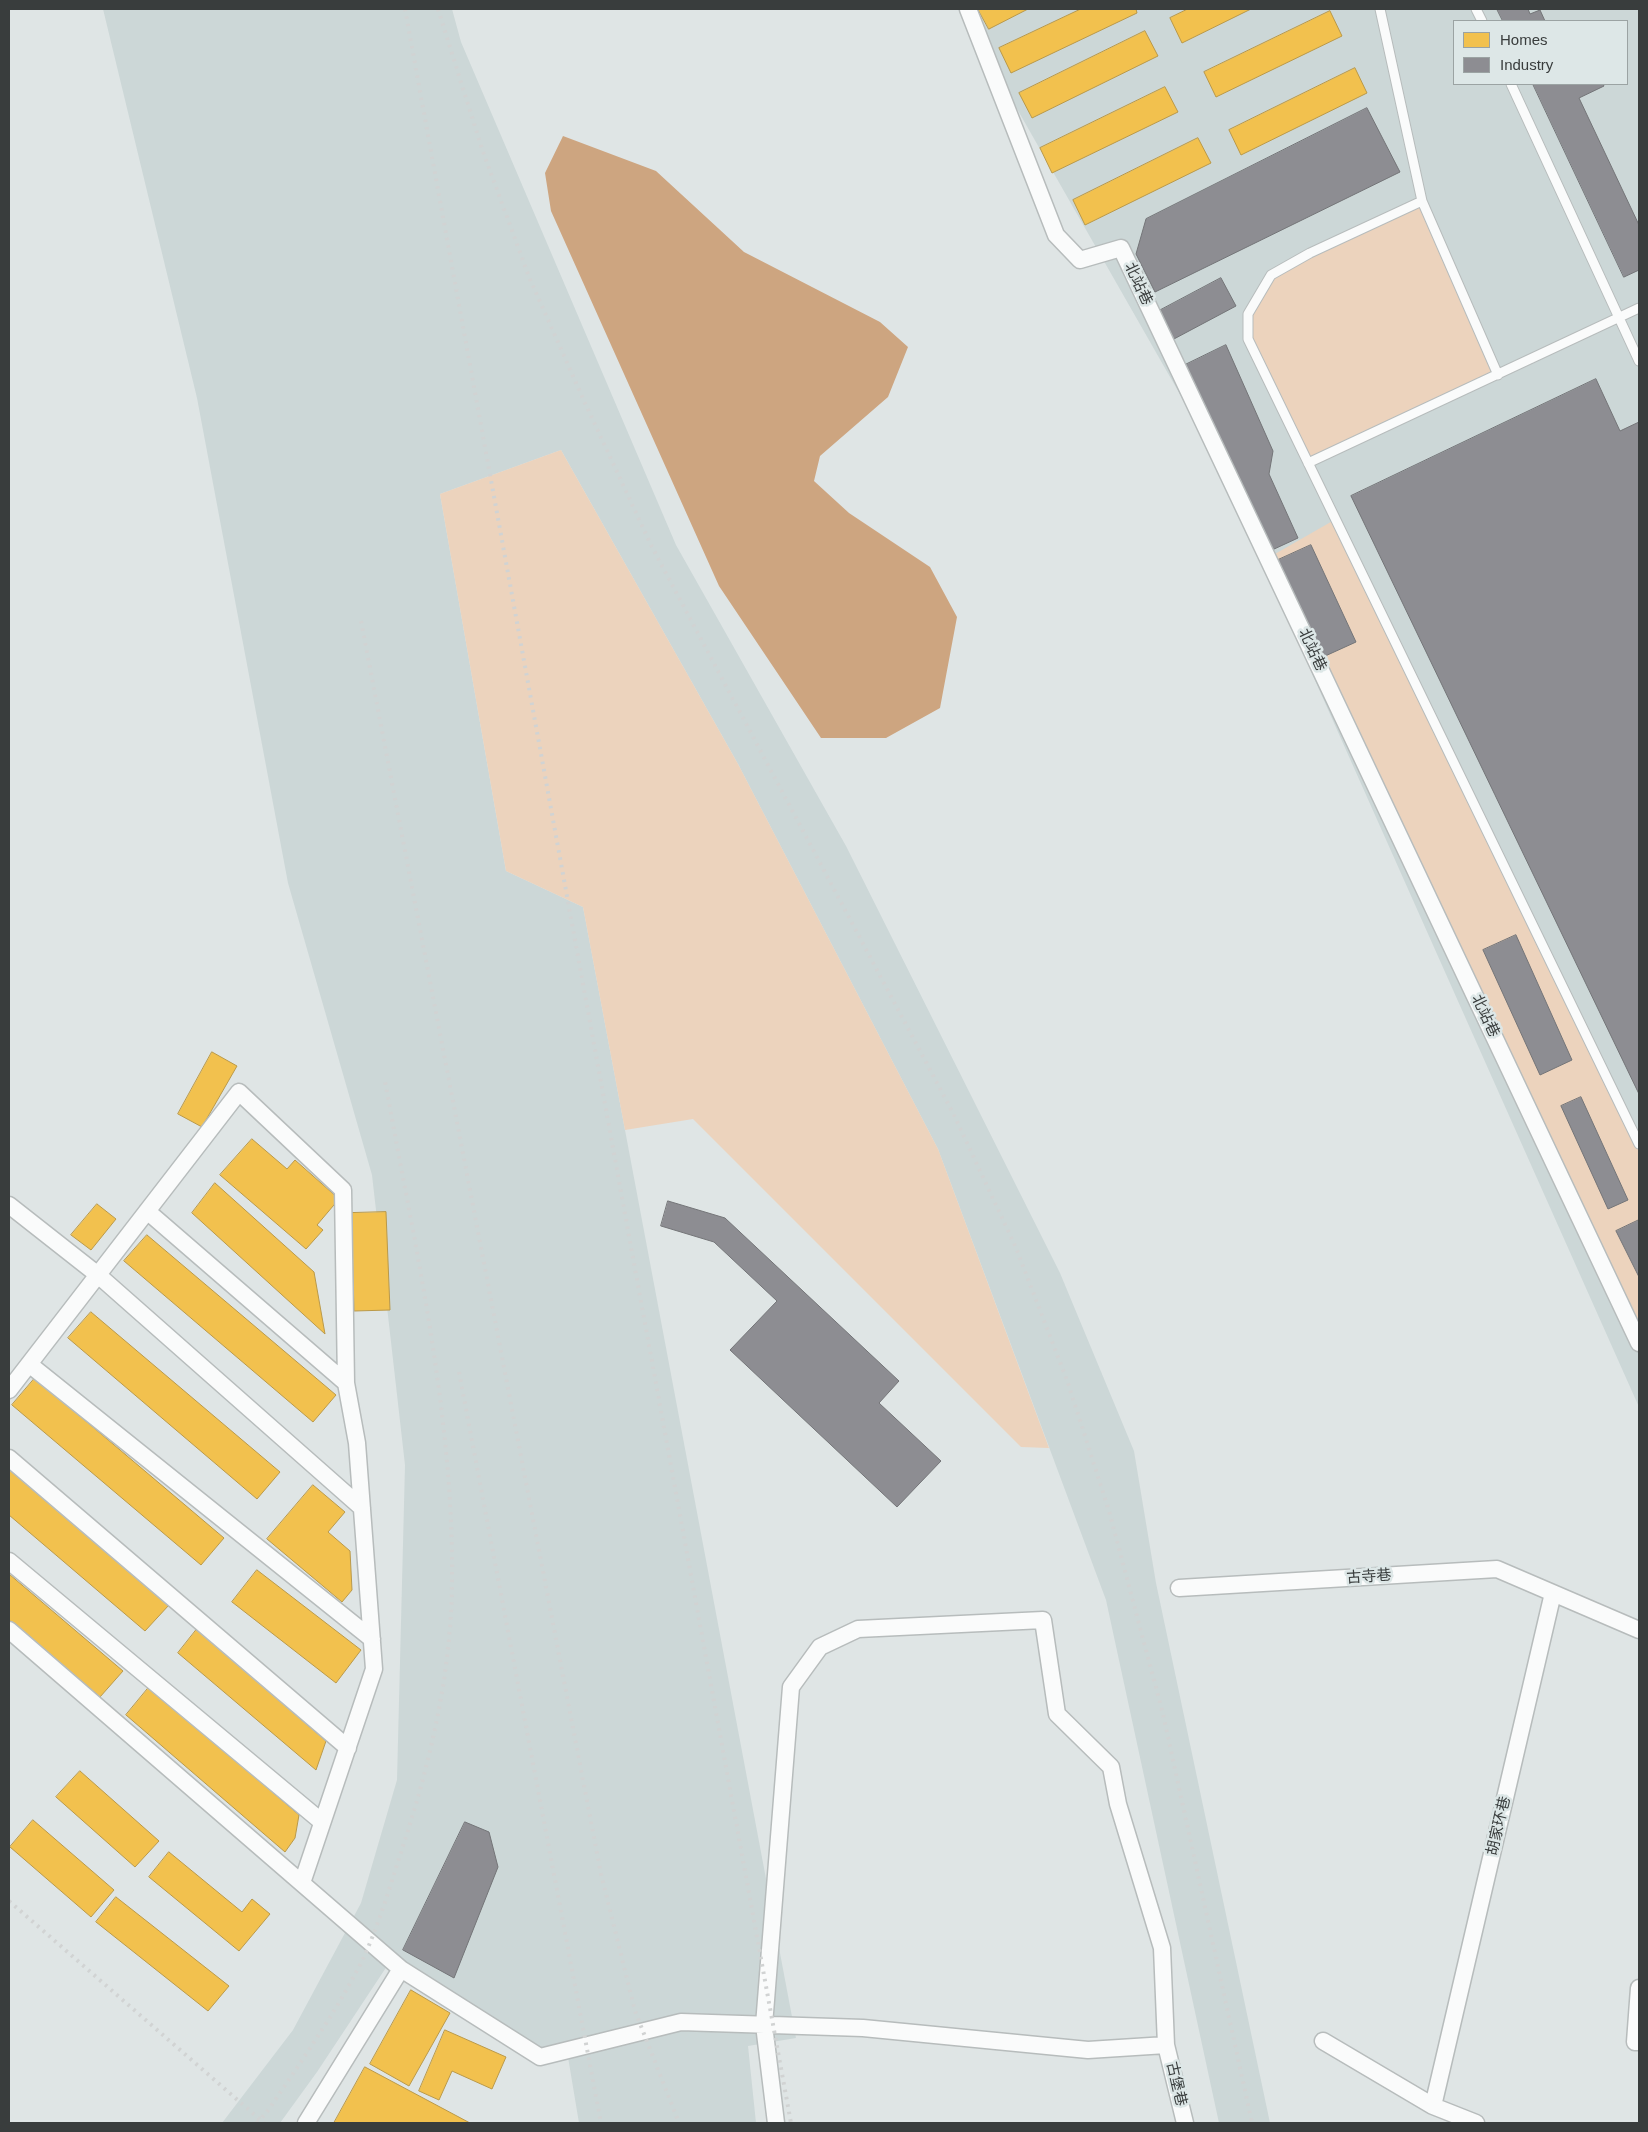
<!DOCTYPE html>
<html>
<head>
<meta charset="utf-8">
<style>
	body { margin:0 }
	#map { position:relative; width:1648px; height:2132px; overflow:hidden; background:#dfe5e5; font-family:Helvetica,sans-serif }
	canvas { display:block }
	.frame { position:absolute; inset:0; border:10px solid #393d3d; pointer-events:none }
	.legend { position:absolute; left:1453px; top:20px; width:175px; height:65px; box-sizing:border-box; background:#dde7e7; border:1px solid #9ba3a3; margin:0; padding:6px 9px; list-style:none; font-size:15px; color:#393d3d }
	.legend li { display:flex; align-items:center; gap:10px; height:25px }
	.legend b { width:25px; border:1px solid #9ba3a3 }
</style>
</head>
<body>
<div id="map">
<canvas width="1648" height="2132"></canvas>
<div class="frame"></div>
<ul class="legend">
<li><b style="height:14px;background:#f2c14e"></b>Homes</li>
<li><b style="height:14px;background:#8d8d92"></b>Industry</li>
</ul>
</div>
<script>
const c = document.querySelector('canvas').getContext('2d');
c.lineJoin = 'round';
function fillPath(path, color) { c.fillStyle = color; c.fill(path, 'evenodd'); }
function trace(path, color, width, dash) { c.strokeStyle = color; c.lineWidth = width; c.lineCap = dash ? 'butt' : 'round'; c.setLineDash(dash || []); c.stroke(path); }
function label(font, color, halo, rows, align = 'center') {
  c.font = font + ' Helvetica,"Noto Sans SC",sans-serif'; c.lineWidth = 5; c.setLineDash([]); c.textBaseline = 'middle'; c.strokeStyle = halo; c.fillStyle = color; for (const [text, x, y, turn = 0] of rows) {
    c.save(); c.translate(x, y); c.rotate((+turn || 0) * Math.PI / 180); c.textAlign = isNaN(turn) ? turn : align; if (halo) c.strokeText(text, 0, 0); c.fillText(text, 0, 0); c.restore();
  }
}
fillPath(new Path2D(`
	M103,9h349l9,33 215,503 170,301 214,427 74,178 22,132 114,540h-51l-113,-523 -168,-451 -200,-385 -177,-314 -121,44 66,377 77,36 213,1131 -48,8 8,77h-177l-12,-72 -27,6 -149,-97 -74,112 -37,51h-58l71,-93 68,-127 36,-123 8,-315 -33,-290 -84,-292 -91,-485z
	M960,9h679v1398l-425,-953zM1454,21h173v63h-173z`), '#ccd7d7');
fillPath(new Path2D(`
	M1422,201l76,174 -190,88 -58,-121 -2,-28 23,-39z
	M561,450l177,314 200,385 111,299 -28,-1 -328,-328 -68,11 -42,-223 -77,-36 -66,-377z
	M1336,519l303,625v199l-371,-785z`), '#ecd3bd');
fillPath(new Path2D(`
	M563,136l93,35 88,81 136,70 28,25 -20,50 -68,59 -6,25 35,32 81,54 27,50 -17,91 -54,30h-65l-102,-152 -168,-375 -6,-38z`), '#cda580');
const homes = new Path2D(`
	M978,9h50l-39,20z
	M1081,9h55l1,4 -126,60 -12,-25z
	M1188,9h63l-69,34 -12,-25z
	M1330,11l12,25 -126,61 -12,-25z
	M1145,31l13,25 -126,62 -13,-25z
	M1355,68l12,25 -126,62 -12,-25z
	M1165,87l13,25 -126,61 -12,-25z
	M1198,138l13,25 -126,62 -12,-25z
	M212,1052l25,14 -35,61 -24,-13z
	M252,1139l35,30 8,-9 44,39 -22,26 6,5 -17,19 -86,-74z
	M215,1183l99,89 11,62 -133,-121z
	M97,1204l19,15 -25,31 -20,-15z
	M386,1212l4,98 -36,1 -3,-98z
	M147,1235l189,160 -23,27 -189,-161z
	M91,1312l189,160 -23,27 -189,-161z
	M35,1378l189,160 -23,27 -189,-160z
	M9,1469l160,136 -24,26 -136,-116z
	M313,1485l32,27 -17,20 22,19 2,39 -10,12 -75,-63z
	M257,1570l104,80 -25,33 -104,-81z
	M9,1574l114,97 -23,26 -91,-77z
	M197,1629l129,112 -10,29 -138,-117z
	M150,1686l149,129 -4,23 -10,14 -159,-137z
	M80,1771l79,70 -24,26 -79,-70z
	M33,1820l81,70 -23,27 -81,-70z
	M169,1852l73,60 10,-13 18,15 -31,37 -90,-74z
	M116,1897l113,89 -21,25 -112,-89z
	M411,1990l39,23 -41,73 -39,-22z
	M445,2030l61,27 -14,32 -40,-18 -13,29 -20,-9z
	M365,2067l105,56h-136z`);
fillPath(homes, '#f2c14e');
trace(homes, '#ba9949', 1);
const industry = new Path2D(`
	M1497,9h31l2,5 10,-4 5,11h-42z
	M1533,84h70l1,2 -25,12 60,127v45l-15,7z
	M1367,108l33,64 -245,120 -19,-38 10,-35z
	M1221,278l15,28 -64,34 -15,-28z
	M1226,345l47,106 -4,23 29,64 -26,12 -87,-185z
	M1596,379l24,52 19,-9v672l-288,-598z
	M1311,545l45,97 -33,15 -45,-97z
	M1516,935l56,125 -32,15 -57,-125z
	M1581,1097l47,103 -20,9 -47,-103z
	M668,1201l57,17 174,163 -20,22 62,58 -44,46 -167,-157 47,-49 -63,-59 -53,-16z
	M1639,1220v57l-23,-46z
	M465,1822l24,10 9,35 -44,111 -51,-28z`);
fillPath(industry, '#8d8d92');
trace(industry, '#747578', 1);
const service = new Path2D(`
	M1380,9l42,192 -112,52 -39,22 -23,39v25l391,805
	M1476,9l6,12
	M1511,84l128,277
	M1422,201l76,174
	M1308,463l331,-155`);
const minor = new Path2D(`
	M968,9l88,226 24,25 41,-12 518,1095
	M9,1205l89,70 264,233
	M147,1211l199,172
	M29,1364l343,275
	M9,1390l230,-298 104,98 3,193 11,60 17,226 -72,214
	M9,1458l339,290
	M9,1561l313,261
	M1179,1588l318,-19 142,61
	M9,1630l392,339
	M1639,1988l-4,54h4
	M1323,2041l110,65 43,17
	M1433,2106l120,-513
	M306,2123l95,-154 139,88 141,-35 182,6 225,22 78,-5
	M776,2123l-12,-98 27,-338 29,-40 38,-18 185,-9 14,94 54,53 7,37 44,144 4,97 19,78`);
trace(service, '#b7bcbc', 11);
trace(minor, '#b7bcbc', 19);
trace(service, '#fafbfb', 9);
trace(minor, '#fafbfb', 16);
trace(new Path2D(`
	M405,9l386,2114
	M438,9l44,140 47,128 56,126 66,142 302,568 63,135 52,135 41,128 54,203 89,409
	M361,621l240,1253 34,137 44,112
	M459,1372l142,751
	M9,1901l255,222
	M257,2123l10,-11c33,-49 68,-98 95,-151 17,-36 28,-75 40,-112 28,-85 49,-175 50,-265 2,-169 -37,-337 -67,-503`), '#d1d3d3', 4, [2.5, 5]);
label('15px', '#393d3d', '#dde7e7', [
	["北站巷",1138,284,65],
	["北站巷",1312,650,65],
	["北站巷",1485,1016,65],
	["古寺巷",1369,1577,-4],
	["胡家环巷",1499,1826,-77],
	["古堡巷",1176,2084,77]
]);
</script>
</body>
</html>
